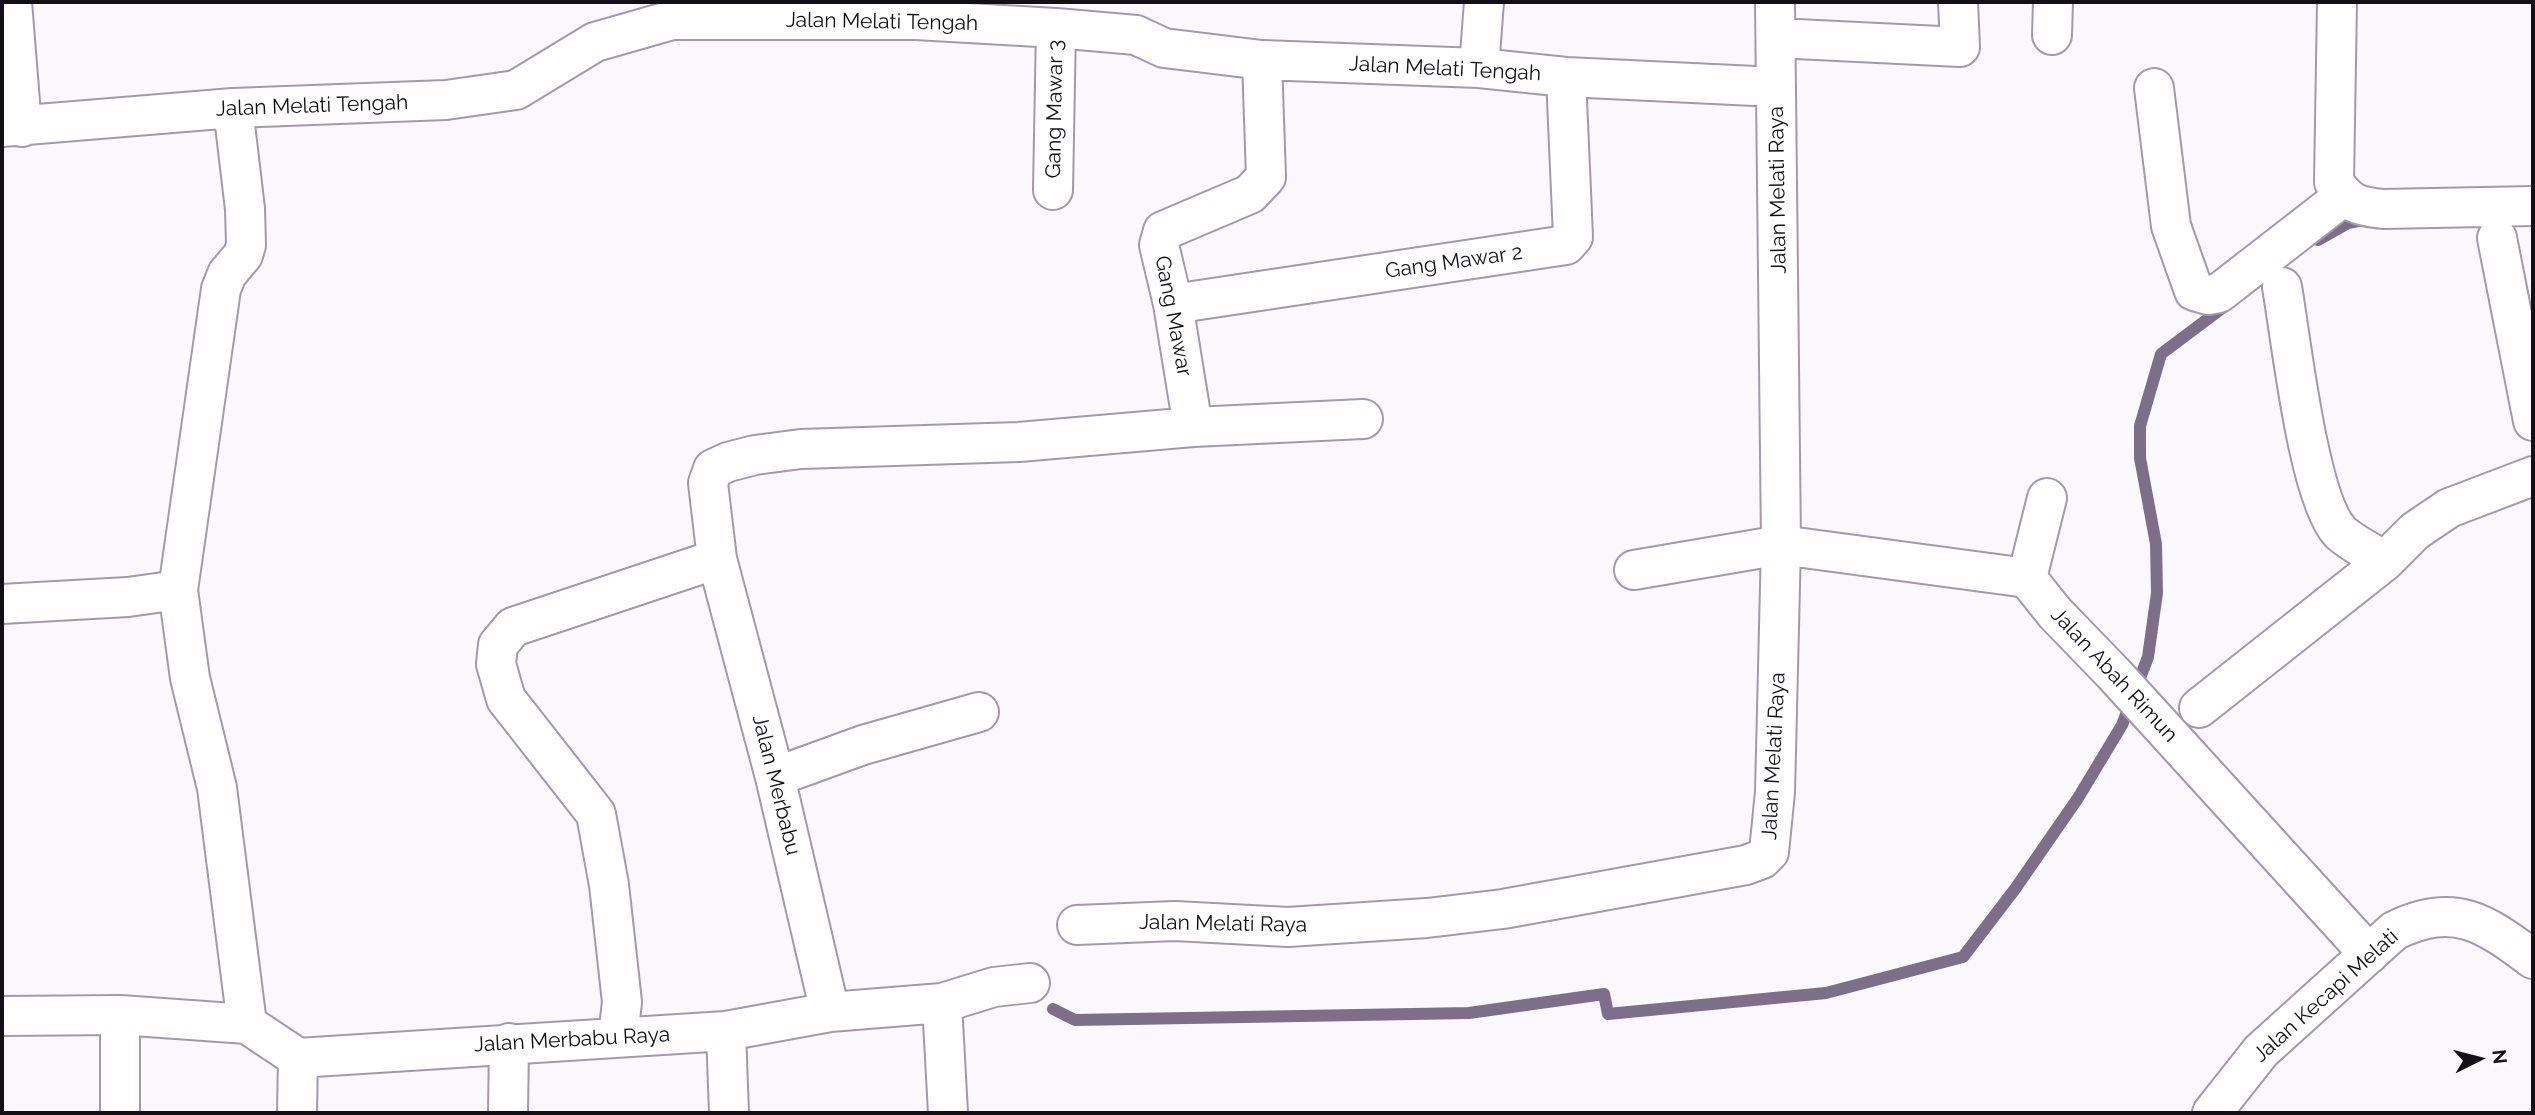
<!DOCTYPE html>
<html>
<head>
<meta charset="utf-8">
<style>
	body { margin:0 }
	#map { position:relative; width:2535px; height:1115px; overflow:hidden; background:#faf8fc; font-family:Raleway,sans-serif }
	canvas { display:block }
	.frame { position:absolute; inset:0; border:4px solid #130f17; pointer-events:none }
	.north { position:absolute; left:2444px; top:1024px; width:70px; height:70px; -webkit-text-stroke:5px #fff; paint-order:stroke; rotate:84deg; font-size:19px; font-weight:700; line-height:28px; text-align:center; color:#130f17 }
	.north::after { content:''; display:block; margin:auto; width:24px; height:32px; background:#130f17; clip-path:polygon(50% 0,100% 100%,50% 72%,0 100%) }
</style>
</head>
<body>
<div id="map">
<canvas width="2535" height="1115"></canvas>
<div class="frame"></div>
<div class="north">N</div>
</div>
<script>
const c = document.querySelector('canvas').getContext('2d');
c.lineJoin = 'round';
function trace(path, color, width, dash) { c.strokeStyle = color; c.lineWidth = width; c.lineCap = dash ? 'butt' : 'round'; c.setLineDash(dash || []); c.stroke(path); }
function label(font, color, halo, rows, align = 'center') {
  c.font = font + ' Raleway,sans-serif'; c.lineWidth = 5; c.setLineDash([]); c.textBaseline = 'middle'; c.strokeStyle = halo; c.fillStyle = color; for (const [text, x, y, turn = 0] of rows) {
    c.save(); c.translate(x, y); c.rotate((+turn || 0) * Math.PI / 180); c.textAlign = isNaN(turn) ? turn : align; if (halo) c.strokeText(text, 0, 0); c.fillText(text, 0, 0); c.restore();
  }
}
trace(new Path2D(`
	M2318,240l30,-17 20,-4
	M1053,1009l22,11 394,-7 135,-19 4,20 218,-21 137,-36 52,-68 63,-91 44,-73 26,-68 9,-64 -1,-49 -16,-86v-32l21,-72 68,-51`), '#7b6f89', 12);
const minor = new Path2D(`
	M12,2l10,125
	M2337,2l-3,180c15,22 23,24 49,27l150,-3
	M2052,35l1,-33
	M1776,38l184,9 -2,-45
	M1479,68l5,-66
	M2154,88l17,138 23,65 14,4 11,-2 125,-97
	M233,108l12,101 1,36 -3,10 -16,19 -6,15 -43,301 12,88 27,110 30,236
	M2,127l231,-19 213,-8 70,-10 79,-48 77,-22h244l140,8 80,7 28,13 98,12 217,8 87,9 210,10
	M1053,190l3,-162
	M2497,238l36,183
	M2282,287c9,51 26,211 58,245 11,11 31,20 45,29
	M1173,304l393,-59 7,-8 -7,-160
	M1193,427l-20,-123 -14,-59 4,-14 87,-37 16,-17 -4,-117
	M1634,570l147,-25 246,33 28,35 59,61 255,280
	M2027,578l20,-80
	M2,604l126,-7 50,-7
	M2199,708l186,-147 30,-30 34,-23 84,-32
	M775,777l88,-32 116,-33
	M1077,925l98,-4 113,6 139,-9 76,-9 243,-44 16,-6 7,-7 6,-60 6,-247 -6,-543
	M942,1003l6,110
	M830,1012l-55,-235 -58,-218 -9,-76 5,-14 15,-7 27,-7 46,-6 218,-7 174,-15 170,-8
	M120,1015v98
	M2,1016l118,-1 127,9 51,34 428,-27 104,-19 112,-9 52,-16 36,-4
	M726,1031l3,82
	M618,1037l4,-35 -13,-117 -13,-71 -90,-115 -10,-35 2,-19 15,-18 204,-68
	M297,1113l1,-55
	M508,1113l1,-70
	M2212,1113l49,-62 133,-120c60,-30 91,-8 139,28`);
trace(minor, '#a399ae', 42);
trace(minor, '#fff', 38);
label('21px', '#130f17', '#fff', [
	["Jalan Melati Tengah",882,22,1],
	["Jalan Melati Tengah",1445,69,3],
	["Jalan Melati Tengah",312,106,-2],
	["Gang Mawar 3",1055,109,-89],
	["Jalan Melati Raya",1778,190,-91],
	["Gang Mawar 2",1454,262,-8],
	["Gang Mawar",1173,316,79],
	["Jalan Abah Rimun",2114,675,47],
	["Jalan Melati Raya",1774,756,-87],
	["Jalan Merbabu",776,785,76],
	["Jalan Melati Raya",1223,924,1],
	["Jalan Kecapi Melati",2326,996,-42],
	["Jalan Merbabu Raya",572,1040,-3]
]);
</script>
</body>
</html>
